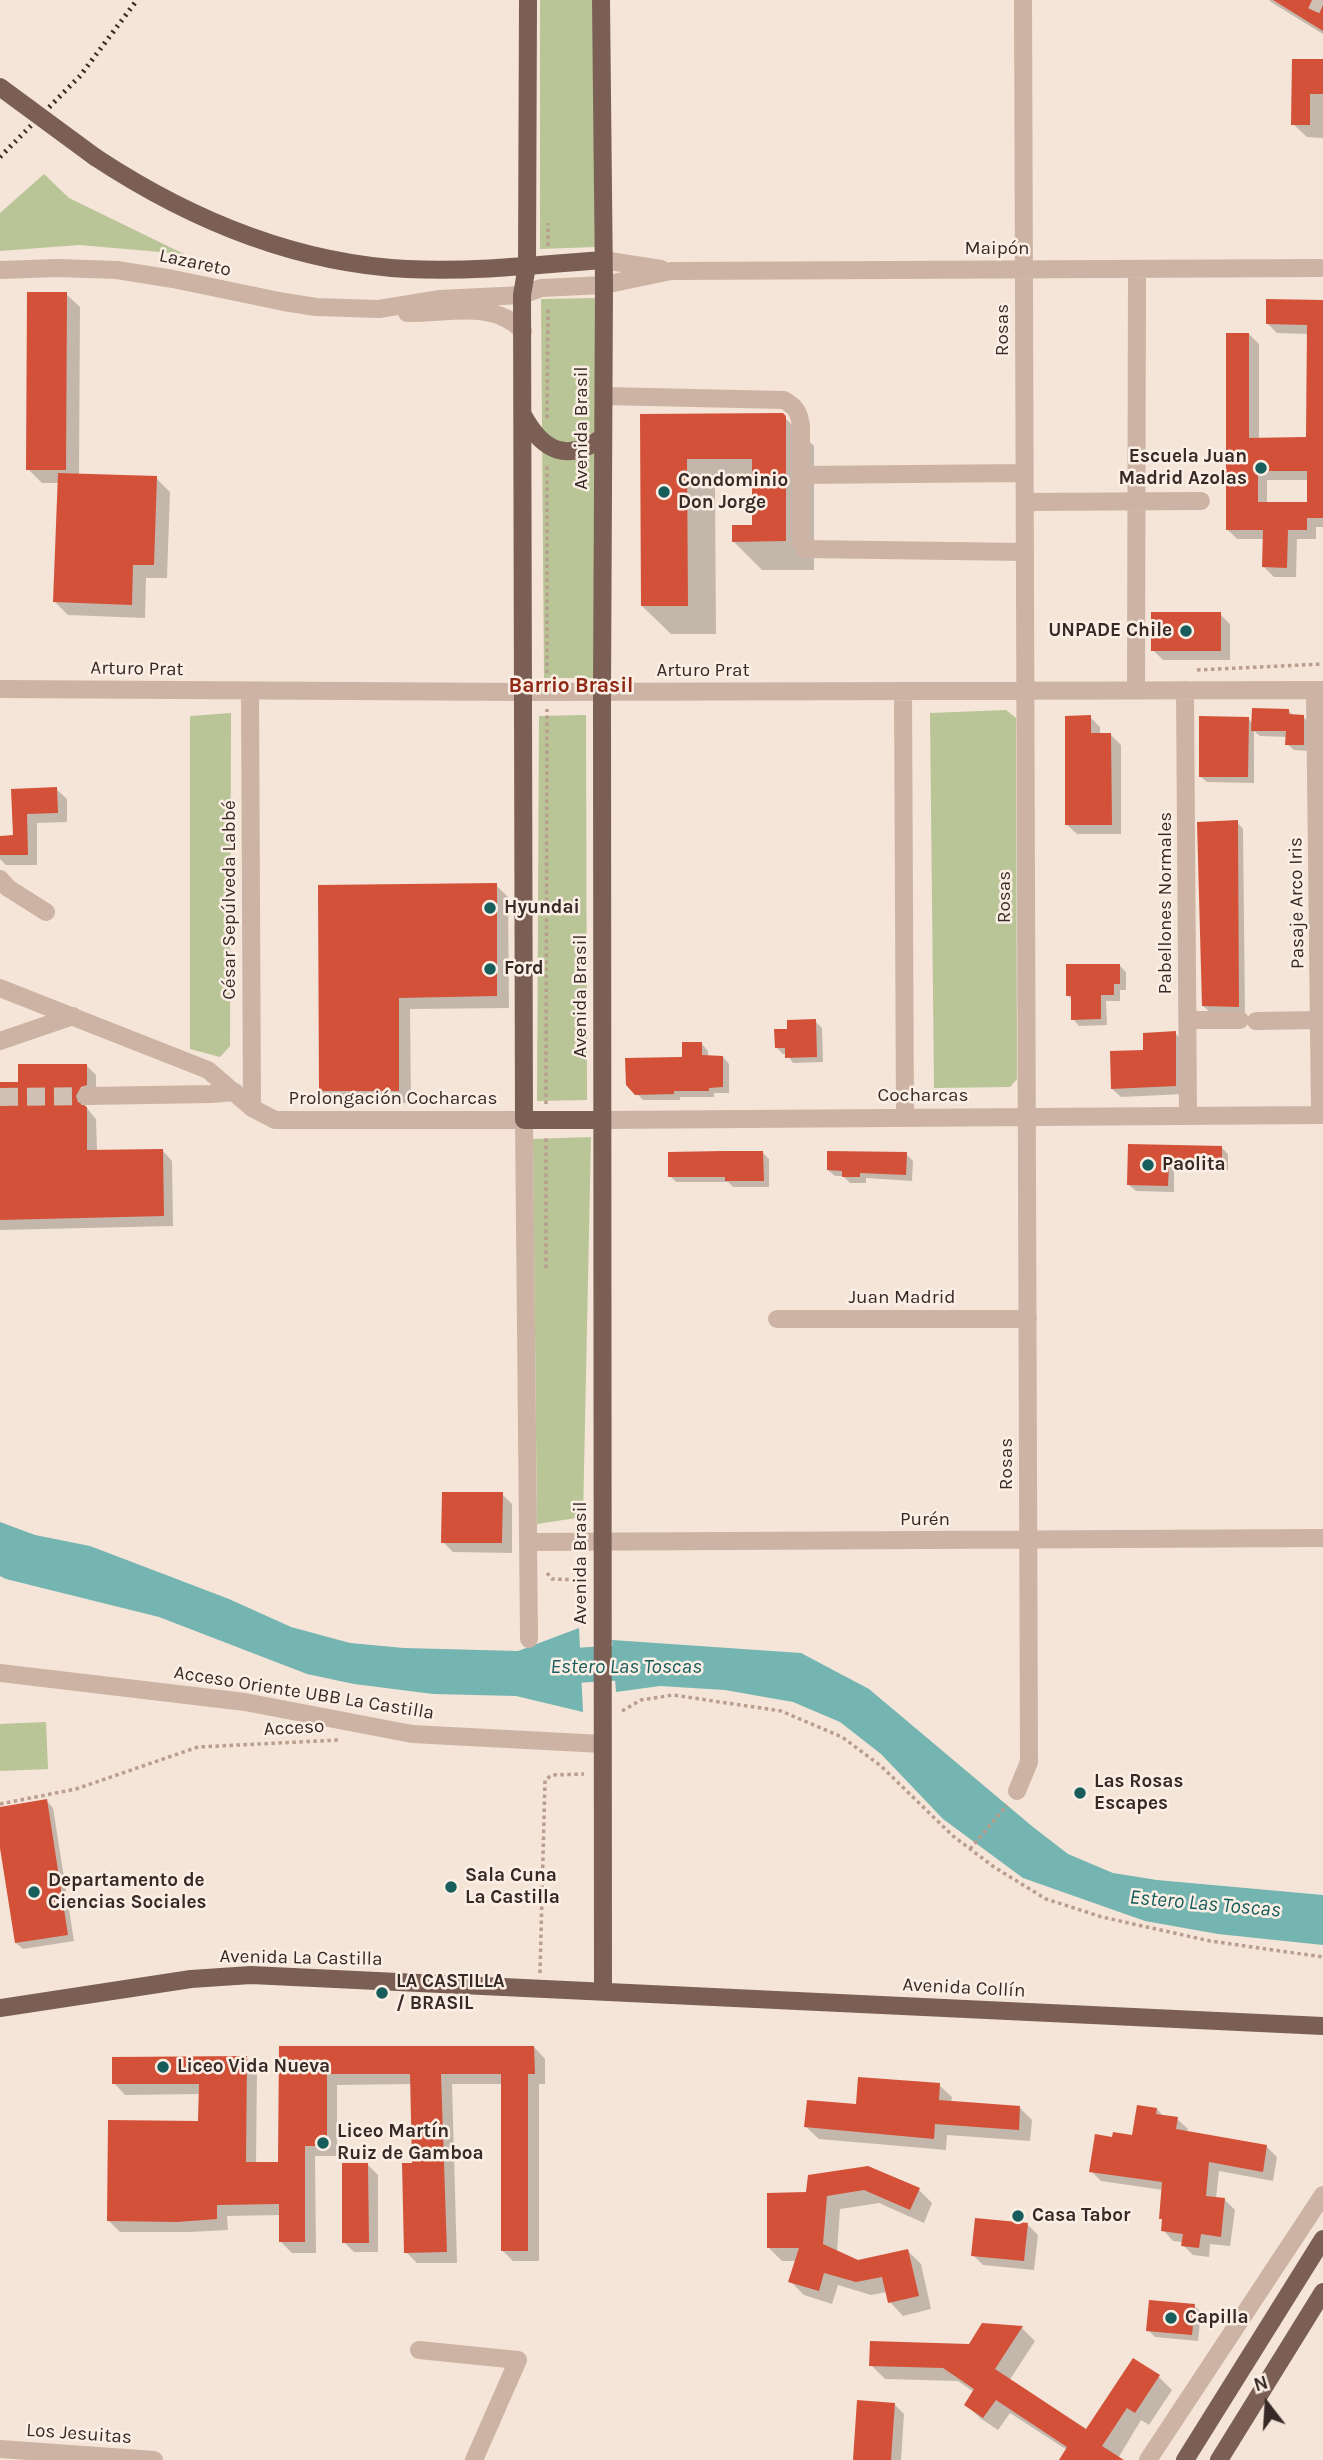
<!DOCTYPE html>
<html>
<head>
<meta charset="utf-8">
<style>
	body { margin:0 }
	#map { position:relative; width:1323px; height:2460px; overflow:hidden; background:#f4e5d8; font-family:Karla,sans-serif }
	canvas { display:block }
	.north { position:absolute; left:1232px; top:2369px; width:70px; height:70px; -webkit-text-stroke:5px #fbefe5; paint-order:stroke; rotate:343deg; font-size:19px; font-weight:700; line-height:28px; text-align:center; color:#372a26 }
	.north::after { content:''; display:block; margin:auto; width:24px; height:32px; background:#372a26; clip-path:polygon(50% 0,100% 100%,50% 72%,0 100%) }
</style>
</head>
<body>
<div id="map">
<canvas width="1323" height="2460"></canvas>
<div class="north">N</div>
</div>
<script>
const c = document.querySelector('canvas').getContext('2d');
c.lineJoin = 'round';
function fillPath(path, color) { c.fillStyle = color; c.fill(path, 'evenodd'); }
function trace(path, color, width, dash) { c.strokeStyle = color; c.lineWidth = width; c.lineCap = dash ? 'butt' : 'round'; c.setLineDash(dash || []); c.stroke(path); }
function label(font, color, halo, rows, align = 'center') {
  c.font = font + ' Karla,sans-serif'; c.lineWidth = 5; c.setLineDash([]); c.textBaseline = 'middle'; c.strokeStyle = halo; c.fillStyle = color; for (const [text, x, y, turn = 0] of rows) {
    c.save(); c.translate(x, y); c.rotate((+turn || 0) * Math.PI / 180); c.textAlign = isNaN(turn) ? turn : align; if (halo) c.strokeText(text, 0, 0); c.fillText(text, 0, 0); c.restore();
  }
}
fillPath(new Path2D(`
	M540,0h53l2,247 -55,2z
	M44,174l25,24 115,56 -105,-9 -79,6v-38z
	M596,298l3,380h-55l-3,-379z
	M1006,710l10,8 1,361 -7,8 -76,1 -4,-375z
	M231,713l-1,333 -10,11 -30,-8v-333z
	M586,715l1,385 -50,1 2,-385z
	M591,1137l-8,380 -46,7 -4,-385z
	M46,1722l2,47 -48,2v-47z`), '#b9c497');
fillPath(new Path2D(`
	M0,1522l35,13 55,11 139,53 62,28 59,16 54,5 114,3 61,-23 4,84 -67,-16 -83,-2 -79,-10 -47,-10 -148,-57 -153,-38 -6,-3z
	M612,1640l189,13 68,36 164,138 35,27 45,19 44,7 166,15v50l-105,-11 -73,-13 -122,-43 -80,-59 -62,-65 -41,-32 -47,-20 -68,-12 -65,-4 -44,6z`), '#74b4b1');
fillPath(new Path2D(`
	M1269,0h54v34l-52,-32z
	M1323,61v77l-16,-1 -14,-13z
	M66,294l14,13 -1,168 77,3 14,14 -3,86h-21l-1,40 -77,-3 -13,-13 4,-119h-17l-14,-14z
	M1323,301v226h-7v12h-19l-1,38h-22l-10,-10v-28h-27l-10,-10 22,-195 10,10v95h49l1,-105 -32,-1 -10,-10zM1267,480h42v24h-42z
	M642,415l141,1 31,30v124h-52l-29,-29 21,-14v-40h-39l1,147h-45l-29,-28z
	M1220,614l10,10v36h-67l-10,-10z
	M1289,711l5,5 9,1 7,6v28l-16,-1 -7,-6v-7l-27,-1 -6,-5v52l-47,-1 -7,-6 48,-58 5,6z
	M1090,717l10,10v8h11l10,10v89h-44l-11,-10z
	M56,789l11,10v23l-30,1v42h-31l-6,-6v-22h14l-2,-46z
	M1237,822l6,7 2,183h-35l-7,-6z
	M496,885l12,12 1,111 -99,1 1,94h-78l-12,-12 -1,-205z
	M1120,966l6,6v18h-6v11h-14l1,24 -28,1 -6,-7 -1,-19 -4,-5z
	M815,1021l7,7 1,34 -30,1 -6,-9h-4l-7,-7 13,-17z
	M1175,1033l9,9v52l-63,3 -9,-8 33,-37z
	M702,1044l6,7v6h15l6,7v29h-15v4h-34v3h-37l-16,-16 56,-26z
	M86,1065l10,10v19l-5,2 -6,10 11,13 1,32 65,-1 10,11 1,65 -173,4v-146h20z
	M1130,1146l91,1 7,7v16h-54v22l-38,-1 -7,-6z
	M762,1152l7,7v28h-36l-5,-5h-52l-6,-6z
	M906,1154l7,7 -1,20 -46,-3v5h-16l-7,-7h-8l-7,-6z
	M502,1494l10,10v49l-59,-1 -10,-10z
	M47,1801l6,7 21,133 -51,8 -7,-6 -16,-106v-29z
	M534,2047l11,12v25h-6v177h-26l-11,-11v-166h-50l5,179h-40l-11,-11 7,-87 -1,-81 -75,1v71h-22l1,97h-24l-11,-11 -1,-27 -53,1 1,14 -39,2h-69l-11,-11 91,-99v-28l-75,1 -11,-12 132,-26 11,12 -1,95 24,-1 1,-115z
	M939,2085l13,12 -1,6 69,5 12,12 -2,21 -83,-6 -1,15 -127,-11 -13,-12z
	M1157,2109l7,8 13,2 11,10 -1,4 80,14 10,10 -4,24 -54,-10 -3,28 9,1 10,10 -5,36 -20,-2 -1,13 -16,-2 -10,-10v-3l-10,-1 -10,-11 1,-9 -4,-3 3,-28 -62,-9 -10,-10 23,-32 20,-2z
	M368,2165l10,10v77h-24l-10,-10z
	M809,2176l110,14 13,13 -8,20 -45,-20 -39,6 -3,43 21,9 50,-10 13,13 10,45 -28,7 -13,-14 -3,-10 -16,3 -33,-10 -6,19 -28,-9 -14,-14 7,-20h-15l-14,-14 40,-53z
	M1028,2225l10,10 -4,35 -51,-5 -10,-10z
	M1194,2306l7,6 -3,29 -43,-4 -7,-7z
	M983,2325l39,3 13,13 -26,40 78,50 71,-55 14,14 -23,35 -8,-5 -24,40h-56l6,-10 -57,-37 -12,17 -18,-12 -14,-14 8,-12 -16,-11 -73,-2 -14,-14 99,-19z
	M894,2404l10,10 -3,46h-47z`), '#0003');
trace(new Path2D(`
	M533,1668l83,-5 46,1`), '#74b4b1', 35);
fillPath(new Path2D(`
	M1273,0h50v31z
	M1292,59h31v35h-13v31h-19z
	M27,292h40l-1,178h-40z
	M1266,299l57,1v218h-16v12h-19l-1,38 -25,-1 1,-37h-37v-197h23v105l57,-1 1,-112 -41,-1zM1258,471h49v31h-49z
	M640,414l143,-1 3,3v125l-54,1v-17h20v-66h-65l1,147h-47z
	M58,473l99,3 -3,89h-21l-1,40 -79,-3z
	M1151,612h70v39h-70z
	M1252,708l37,1v5l15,1v30h-19l1,-14h-35z
	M1091,715v18h20l1,92h-47v-109z
	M1199,716l50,1 -1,60h-49z
	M57,787l1,26 -31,1 1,41h-28v-19l13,-1 -2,-46z
	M1238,820l1,187 -37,-1 -5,-184z
	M497,883v113l-98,2v93h-80l-1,-206z
	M1066,964h54v20h-6v11h-13v24l-30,1v-24h-5z
	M816,1019l1,38 -32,1v-10h-10l-1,-19h13v-9z
	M1176,1031v55l-65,3 -1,-38 33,-1v-17z
	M682,1042h20v13l21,1v31l-14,1v3h-35v3l-39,1 -9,-10 -1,-27 57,-1z
	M18,1064h69v21l-6,2 -5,9 2,6 9,5v43l76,-1 1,67 -164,4v-138h18z
	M1128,1144l94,2v19l-53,-1 -1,22 -41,-1z
	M724,1151h39l1,30h-39v-4h-57v-25z
	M827,1151l80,1 -1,23 -46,-2v4h-18v-6l-15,-1z
	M442,1492h61l-1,51h-61z
	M47,1799l21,136 -53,8 -15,-95v-41z
	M279,2046h255l1,28h-7v177h-27v-177h-60l6,178 -43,1 -2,-90h10l-2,-89h-83v72h-22v96h-26v-38l-62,1v14l-40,3 -70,-1 1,-101 90,1 1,-37h-87v-27l135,-1 -1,106h32z
	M858,2077l82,6 -1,17 81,6 -1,24 -84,-6 -1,15 -130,-12 3,-27 49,4z
	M1137,2105l20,3 -1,6 22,3 -2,12 91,16 -4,27 -54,-10 -3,34 19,2 -4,39 -20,-3 -2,14 -18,-2 2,-12 -22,-3 1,-12h-3l3,-37 -73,-10 6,-38 17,3 1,-5 19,3z
	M342,2163h26l1,80h-27z
	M868,2166l52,22 -10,22 -46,-20 -37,6 -4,48 35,16 50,-11 11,47 -31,7 -6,-26 -26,5 -32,-9 -5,18 -31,-9 11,-34h-32v-55l39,-1 2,-17z
	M975,2218l53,5 -4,38 -53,-5z
	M1149,2300l46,4 -3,31 -46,-4z
	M982,2323l41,3 -28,43 91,60 47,-71 27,17 -25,38 -8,-5 -25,38 22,14h-65l8,-13 -71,-47 -13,18 -19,-13 10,-16 -31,-21 -74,-2 1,-25 99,3z
	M857,2400l38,3 -4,57h-38z`), '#d35138');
trace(new Path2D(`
	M1312,0l11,5
	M0,1097l87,-1`), '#cec0b4', 18, [18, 9]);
trace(new Path2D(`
	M548,246v-23
	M547,418l1,-111
	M1197,670l126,-6
	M547,673v-209
	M546,1104l1,-395
	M546,1268v-132
	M547,1573l5,6 27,1 5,3
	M622,1711l19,-11 32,-5 108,16 61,26 39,29 72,70 41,31 52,32 56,18 108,24 113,16
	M0,1804l76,-15 122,-42 141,-7
	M970,1849l37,-44
	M540,1973l5,-193 7,-5 32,-1`), '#b99d8d', 3.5, [3.5, 3.5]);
trace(new Path2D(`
	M603,260l58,9
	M0,270l57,-2 60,2 56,9 111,23 32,5 63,2 61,-10 82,-4 19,-7 63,-3 67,-14 652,-3
	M407,313c39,1 86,-14 116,18
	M603,396l181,4c12,7 15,12 17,26v117l4,6 220,3
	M801,475l223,-2
	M1025,502l176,-1
	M0,689l523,3 800,-2
	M1136,690l1,-421
	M1185,690l3,425
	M1315,690l5,425
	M903,691l2,426
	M250,692l2,416
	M0,879l8,9 38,24
	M0,988l208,82 44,38 23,12h249l5,519
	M1188,1020h52
	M1256,1021l63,-1
	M0,1041l73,-25
	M87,1096l124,-2 24,-2
	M602,1120l721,-5
	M777,1319h251
	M528,1542l795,-4
	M0,1673l245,29 167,32 190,10
	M1017,1791l12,-29 -6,-1762
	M419,2350l99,10 -44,100
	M0,2449l154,11
	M1148,2460l175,-265`), '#cdb3a3', 18);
trace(new Path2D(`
	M528,0l-1,266 -5,29 2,825h78
	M601,0l3,285 -2,407 1,1299
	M95,157c94,62 198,106 312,112 66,3 131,-4 196,-9
	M523,415c20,37 45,48 80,22
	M0,2008l191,-29 60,-4 1072,51
	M1185,2460l138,-221
	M1219,2460l104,-168`), '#7b5f55', 18);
trace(new Path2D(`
	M0,157l80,-81 57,-76`), '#372a26', 5, [2, 5]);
trace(new Path2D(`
	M0,87l95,70`), '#7b5f55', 18);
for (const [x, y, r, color] of [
	[1261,468,7,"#175d5c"],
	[664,492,7,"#175d5c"],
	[1186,631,7,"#175d5c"],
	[490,908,7,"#175d5c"],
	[490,969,7,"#175d5c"],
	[1148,1165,7,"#175d5c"],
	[1080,1793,7,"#175d5c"],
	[451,1887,7,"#175d5c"],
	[34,1892,7,"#175d5c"],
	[382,1993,7,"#175d5c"],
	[163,2067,7,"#175d5c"],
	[323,2143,7,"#175d5c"],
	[1018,2216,7,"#175d5c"],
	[1171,2318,7,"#175d5c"]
]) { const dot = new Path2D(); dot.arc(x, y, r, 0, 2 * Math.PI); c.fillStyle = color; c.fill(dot); trace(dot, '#fbefe5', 2.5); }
label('19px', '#372a26', '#fbefe5', [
	["Maipón",997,249],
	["Lazareto",195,263,12],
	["Rosas",1003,330,-90],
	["Avenida Brasil",582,428,-90],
	["Arturo Prat",137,669,1],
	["Arturo Prat",703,671],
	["Rosas",1005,897,-90],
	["César Sepúlveda Labbé",230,900,-90],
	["Pabellones Normales",1166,903,-90],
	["Pasaje Arco Iris",1297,903,-91],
	["Avenida Brasil",581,996,-90],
	["Cocharcas",923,1096],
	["Prolongación Cocharcas",393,1099],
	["Juan Madrid",902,1298],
	["Rosas",1007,1464,-90],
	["Purén",925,1520],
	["Avenida Brasil",581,1563,-90],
	["Acceso Oriente UBB La Castilla",304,1693,9],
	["Acceso",294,1728,-3],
	["Avenida La Castilla",301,1958,1],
	["Avenida Collín",964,1988,3],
	["Los Jesuitas",79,2434,4]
]);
label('bold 19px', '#372a26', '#fbefe5', [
	["Escuela Juan",1247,457,"right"],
	["Madrid Azolas",1247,479,"right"],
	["Condominio",678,481],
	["Don Jorge",678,503],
	["UNPADE Chile",1172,631,"right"],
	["Hyundai",504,908],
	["Ford",504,969],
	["Paolita",1162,1165],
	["Las Rosas",1094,1782],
	["Escapes",1094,1804],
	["Sala Cuna",465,1876],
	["La Castilla",465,1898],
	["Departamento de",48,1881],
	["Ciencias Sociales",48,1903],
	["LA CASTILLA",396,1982],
	["/ BRASIL",396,2004],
	["Liceo Vida Nueva",177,2067],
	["Liceo Martín",337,2132],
	["Ruiz de Gamboa",337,2154],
	["Casa Tabor",1032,2216],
	["Capilla",1185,2318]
], 'left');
label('bold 21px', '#8f2916', '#fbefe5', [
	["Barrio Brasil",571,686]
]);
label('italic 21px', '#175d5c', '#fbefe5', [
	["Estero Las Toscas",626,1667],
	["Estero Las Toscas",1205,1904,5]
]);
</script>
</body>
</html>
